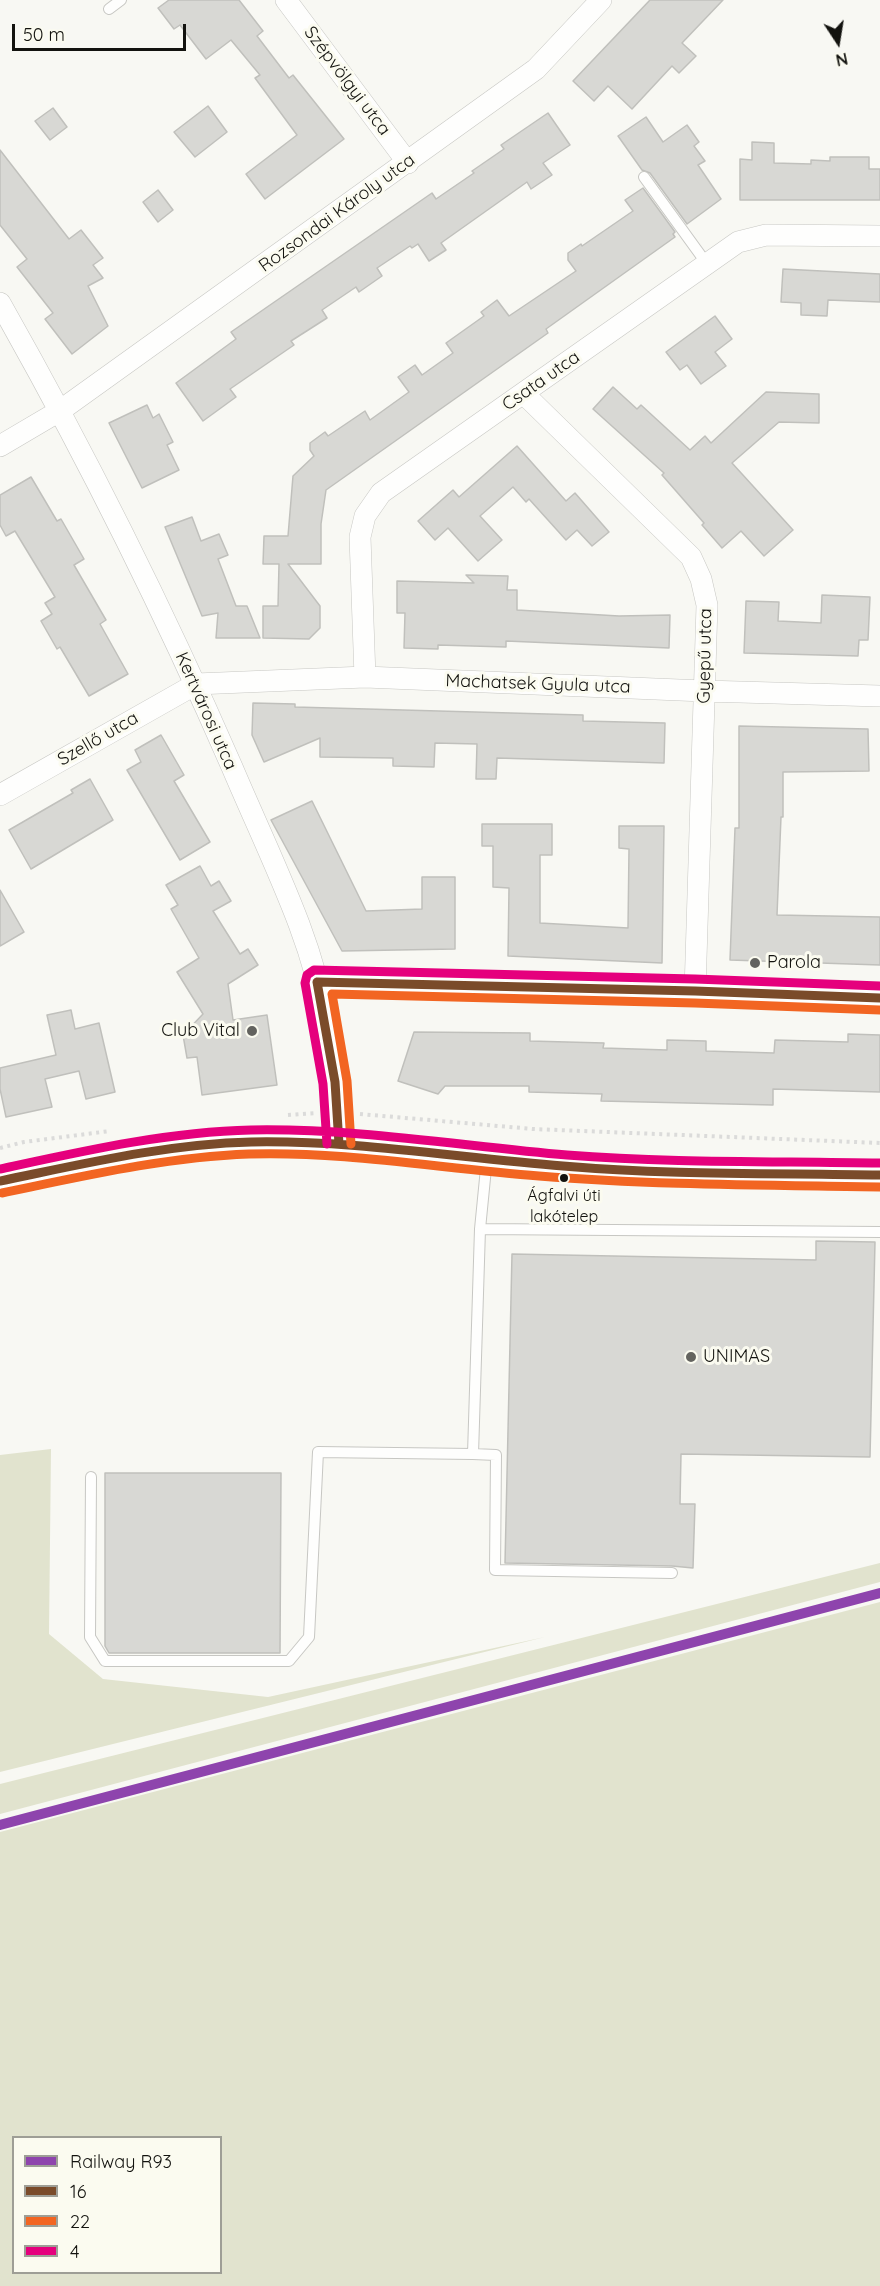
<!DOCTYPE html>
<html>
<head>
<meta charset="utf-8">
<style>
	body { margin:0 }
	#map { position:relative; width:880px; height:2286px; overflow:hidden; background:#f8f8f3; font-family:Quicksand,sans-serif }
	canvas { display:block }
	.legend { position:absolute; left:12px; top:2136px; width:210px; height:138px; box-sizing:border-box; background:#fbfbf0; border:2px solid #9e9e96; margin:0; padding:8px 10px; list-style:none; font-size:18px; color:#13130f }
	.legend li { display:flex; align-items:center; gap:12px; height:30px }
	.legend b { width:30px; border:2px solid #9e9e96 }
	.north { position:absolute; left:808px; top:12px; width:60px; height:60px; -webkit-text-stroke:4px #fbfbf0; paint-order:stroke; rotate:168deg; font-size:16px; font-weight:700; line-height:24px; text-align:center; color:#13130f }
	.north::after { content:''; display:block; margin:auto; width:21px; height:27px; background:#13130f; clip-path:polygon(50% 0,100% 100%,50% 72%,0 100%) }
	.scale { position:absolute; left:12px; top:24px; width:174px; height:27px; box-sizing:border-box; border:3px solid #13130f; border-top:0; padding-left:8px; font-size:18px; line-height:21px; white-space:nowrap; color:#13130f; -webkit-text-stroke:4px #fbfbf0; paint-order:stroke }
</style>
</head>
<body>
<div id="map">
<canvas width="880" height="2286"></canvas>
<ul class="legend">
<li><b style="height:8px;background:#8e44ad"></b>Railway R93</li>
<li><b style="height:8px;background:#7a4b2a"></b>16</li>
<li><b style="height:8px;background:#f26522"></b>22</li>
<li><b style="height:8px;background:#e5007d"></b>4</li>
</ul>
<div class="north">N</div>
<div class="scale">50 m</div>
</div>
<script>
const c = document.querySelector('canvas').getContext('2d');
c.lineJoin = 'round';
function fillPath(path, color) { c.fillStyle = color; c.fill(path, 'evenodd'); }
function trace(path, color, width, dash) { c.strokeStyle = color; c.lineWidth = width; c.lineCap = dash ? 'butt' : 'round'; c.setLineDash(dash || []); c.stroke(path); }
function label(font, color, halo, rows, align = 'center') {
  c.font = font + ' Quicksand,sans-serif'; c.lineWidth = 6; c.setLineDash([]); c.textBaseline = 'middle'; c.strokeStyle = halo; c.fillStyle = color; for (const [text, x, y, turn = 0] of rows) {
    c.save(); c.translate(x, y); c.rotate((+turn || 0) * Math.PI / 180); c.textAlign = isNaN(turn) ? turn : align; if (halo) c.strokeText(text, 0, 0); c.fillText(text, 0, 0); c.restore();
  }
}
fillPath(new Path2D(`
	M51,1449l-2,185 54,45 165,18 277,-60 -545,135v-317z
	M880,1563v19l-880,232v-30z
	M880,1602v684h-880v-454zM14,2138h206v134h-206z`), '#e1e3ce');
const building = new Path2D(`
	M169,0h70l24,31 -6,5 32,42 4,-3 51,64 -79,60 -19,-25 51,-39 -42,-57 5,-3 -29,-35 -25,19 -26,-34 -6,4 -16,-21z
	M650,0h73l-41,43 14,13 -17,17 -7,-7 -40,43 -24,-23 -14,15 -21,-20z
	M208,106l19,26 -32,25 -21,-25z
	M53,108l14,19 -17,13 -15,-19z
	M548,113l22,32 -27,18 9,12 -21,14 -4,-7 -31,22 -55,39 5,7 -17,11 -11,-17 -6,4 -2,-2 -33,22 5,8 -23,16 -3,-5 -34,23 5,8 -36,23 3,4 -64,44 6,8 -33,24 -27,-38 60,-44 -5,-7 201,-139 4,6 38,-26 -2,-2 32,-22 -3,-4z
	M646,117l17,25 24,-17 12,17 -5,4 11,15 -7,4 23,34 -34,25 -37,-51 -8,-3 -24,-34z
	M752,142l22,1v20l37,1v-4l19,1v-4h39v12h11v31h-140v-41l12,1z
	M0,150l69,89 12,-9 22,28 -10,7 10,13 -15,8 20,40 -36,28 -27,-35 8,-6 -36,-46 10,-8 -27,-34z
	M643,188l32,44 -2,2 2,3 -129,92 2,4 -222,157 -5,34v40h-33l32,42v22l-11,11 -46,-1v-32h15l1,-42h-16l1,-28h24l5,-60 21,-20 -4,-6v-7l15,-11 3,4 37,-25 5,9 39,-28 -11,-15 17,-12 7,10 31,-22 -7,-10 38,-27 -3,-4 16,-12 12,16 67,-45 -8,-11v-7l13,-9 1,2 51,-35 -8,-11z
	M158,190l15,20 -15,12 -15,-20z
	M783,269l97,5v28l-52,-2 -1,16 -26,-1v-12l-20,-1z
	M715,316l17,23 -17,13 11,14 -25,18 -14,-19 -7,5 -14,-18z
	M613,387l24,22 4,-4 49,45 15,-14 6,7 55,-51 53,2v29l-40,-1 -47,41 61,67 -29,26 -23,-25 -19,17 -20,-23 2,-2 -42,-48 2,-2 -71,-64z
	M147,405l6,13 6,-4 14,28 -6,3 12,25 -37,18 -33,-65z
	M517,446l49,55 9,-8 34,39 -17,14 -15,-16 -11,10 -37,-41 -3,3 -13,-15 -33,29 22,24 -24,21 -30,-33 -13,12 -17,-19 35,-31 6,7z
	M31,477l26,44 4,-2 23,40 -10,6 32,55 -6,4 28,50 -39,22 -29,-49 -3,2 -16,-28 11,-7 -7,-11 10,-6 -40,-66 -9,5 -6,-11v-30z
	M192,517l9,24 18,-7 9,21 -10,4 18,47h11l13,32h-44l2,-25 -16,3 -37,-89z
	M466,575l42,1 -1,14h10v20l102,6 51,-1 -1,33 -163,-7v6l-68,-2v4l-34,-1 1,-35h-8v-32l77,2z
	M822,595l48,2 -2,43h-9l-1,16 -114,-3 2,-52 33,1 -1,19 43,2z
	M253,703l42,1v3l288,8v6l82,2 -1,40 -167,-5 -1,21h-20l1,-35 -42,-1 -1,24 -41,-1v-8l-73,-1v-19l-56,24 -12,-27z
	M739,726l129,3 1,42 -86,1v45h-2l-4,98 103,2v48l-150,-5 5,-132h4z
	M161,735l23,40 -10,6 36,61 -30,18 -53,-90 14,-8 -6,-12z
	M90,779l23,41 -82,49 -22,-39 64,-37 -2,-3z
	M312,801l54,110 56,-2v-32h33v72l-113,2 -71,-131z
	M482,824h70v31h-12v68l88,5 1,-79 -10,-1v-22h45l-2,137 -154,-7 1,-68 -16,-1v-41h-11z
	M200,866l11,20 8,-5 12,20 -18,10 27,43 8,-5 10,16 -30,19 5,36 34,-5 10,70 -75,10 -5,-38 -10,1 -4,-23 20,-21 -26,-42 22,-14 -28,-49 7,-4 -12,-20z
	M0,890l24,42 -24,14z
	M71,1010l4,19 24,-6 16,69 -29,7 -7,-28 -34,8 7,28 -46,10 -6,-28v-21l56,-13 -9,-40z
	M414,1032l116,1v8l74,2 -1,5 64,2v-10l39,1v10l68,2 1,-13 73,2v-8l32,1v57l-107,-3v16l-172,-4 1,-7 -73,-2v-6h-84l-7,8 -40,-13z
	M816,1241l59,1 -5,215 -189,-3 -1,50h15l-2,64 -21,-2 -167,-3 7,-309 304,6z
	M105,1473h176l-1,180h-171l-4,-7z`);
fillPath(building, '#d8d8d4');
trace(building, '#c0c0bc', 1.5);
const service = new Path2D(`
	M109,9l12,-9
	M644,177l63,87
	M487,1158l-7,71 -7,225 23,1 -1,115 177,3
	M480,1229l400,3
	M91,1477l-1,160 15,24h184l20,-24 9,-185 155,2`);
const minor = new Path2D(`
	M286,0l122,163
	M0,303c85,150 163,306 232,464 22,52 47,104 67,157 26,69 40,146 40,220
	M524,394l167,163 10,22 6,26 -12,386
	M0,446l61,-36 475,-341 65,-69
	M365,677l-5,-140 5,-21 16,-23 357,-251 28,-7 114,1
	M0,795l196,-111 169,-7 339,14 176,5
	M317,982l378,9 185,7`);
const tertiary = new Path2D(`
	M0,1181c82,-17 166,-37 251,-39 108,-2 214,18 321,25 102,6 205,6 308,8`);
trace(service, '#c7c7c3', 12);
trace(minor, '#c7c7c3', 22);
trace(tertiary, '#c7c7c3', 28);
trace(new Path2D(`
	M360,1114l173,15 347,14
	M288,1115l28,-2
	M0,1148l24,-6 86,-11`), '#dbdbda', 4, [3, 4.5]);
trace(service, '#fefefd', 10);
trace(minor, '#fefefd', 21);
trace(tertiary, '#fefefd', 27);
trace(new Path2D(`
	M339,1144l-4,-62 -18,-100 378,9 185,7
	M0,1181c83,-17 166,-37 251,-39 104,-2 208,16 312,24 105,9 211,7 317,9`), '#7a4b2a', 9);
trace(new Path2D(`
	M351,1144l-4,-63 -15,-87 363,9 185,7
	M2,1193c82,-17 164,-36 247,-39 97,-3 194,15 290,22 113,9 227,9 341,11`), '#f26522', 9);
trace(new Path2D(`
	M327,1144l-4,-60 -18,-101 2,-8 7,-5 381,9 185,7
	M0,1169c83,-18 166,-37 251,-39 106,-2 211,16 316,25 104,8 209,6 313,8`), '#e5007d', 9);
trace(new Path2D(`
	M0,1825l880,-232`), '#8e44ad', 10);
for (const [x, y, r, color] of [
	[755,963,6,"#63635f"],
	[252,1031,6,"#63635f"],
	[564,1178,5,"#13130f"],
	[691,1357,6,"#63635f"]
]) { const dot = new Path2D(); dot.arc(x, y, r, 0, 2 * Math.PI); c.fillStyle = color; c.fill(dot); trace(dot, '#fbfbf0', 2); }
label('16px', '#13130f', '#fbfbf0', [
	["Ágfalvi úti",564,1196],
	["lakótelep",564,1217]
]);
label('18px', '#13130f', '#fbfbf0', [
	["Szépvölgyi utca",347,81,53],
	["Rozsondai Károly utca",337,213,-36],
	["Csata utca",541,381,-35],
	["Gyepű utca",705,656,-89],
	["Machatsek Gyula utca",538,684,2],
	["Kertvárosi utca",206,711,66],
	["Szellő utca",98,739,-30]
]);
label('18px', '#13130f', '#fbfbf0', [
	["Parola",767,963],
	["Club Vital",240,1031,"right"],
	["UNIMAS",703,1357]
], 'left');
</script>
</body>
</html>
